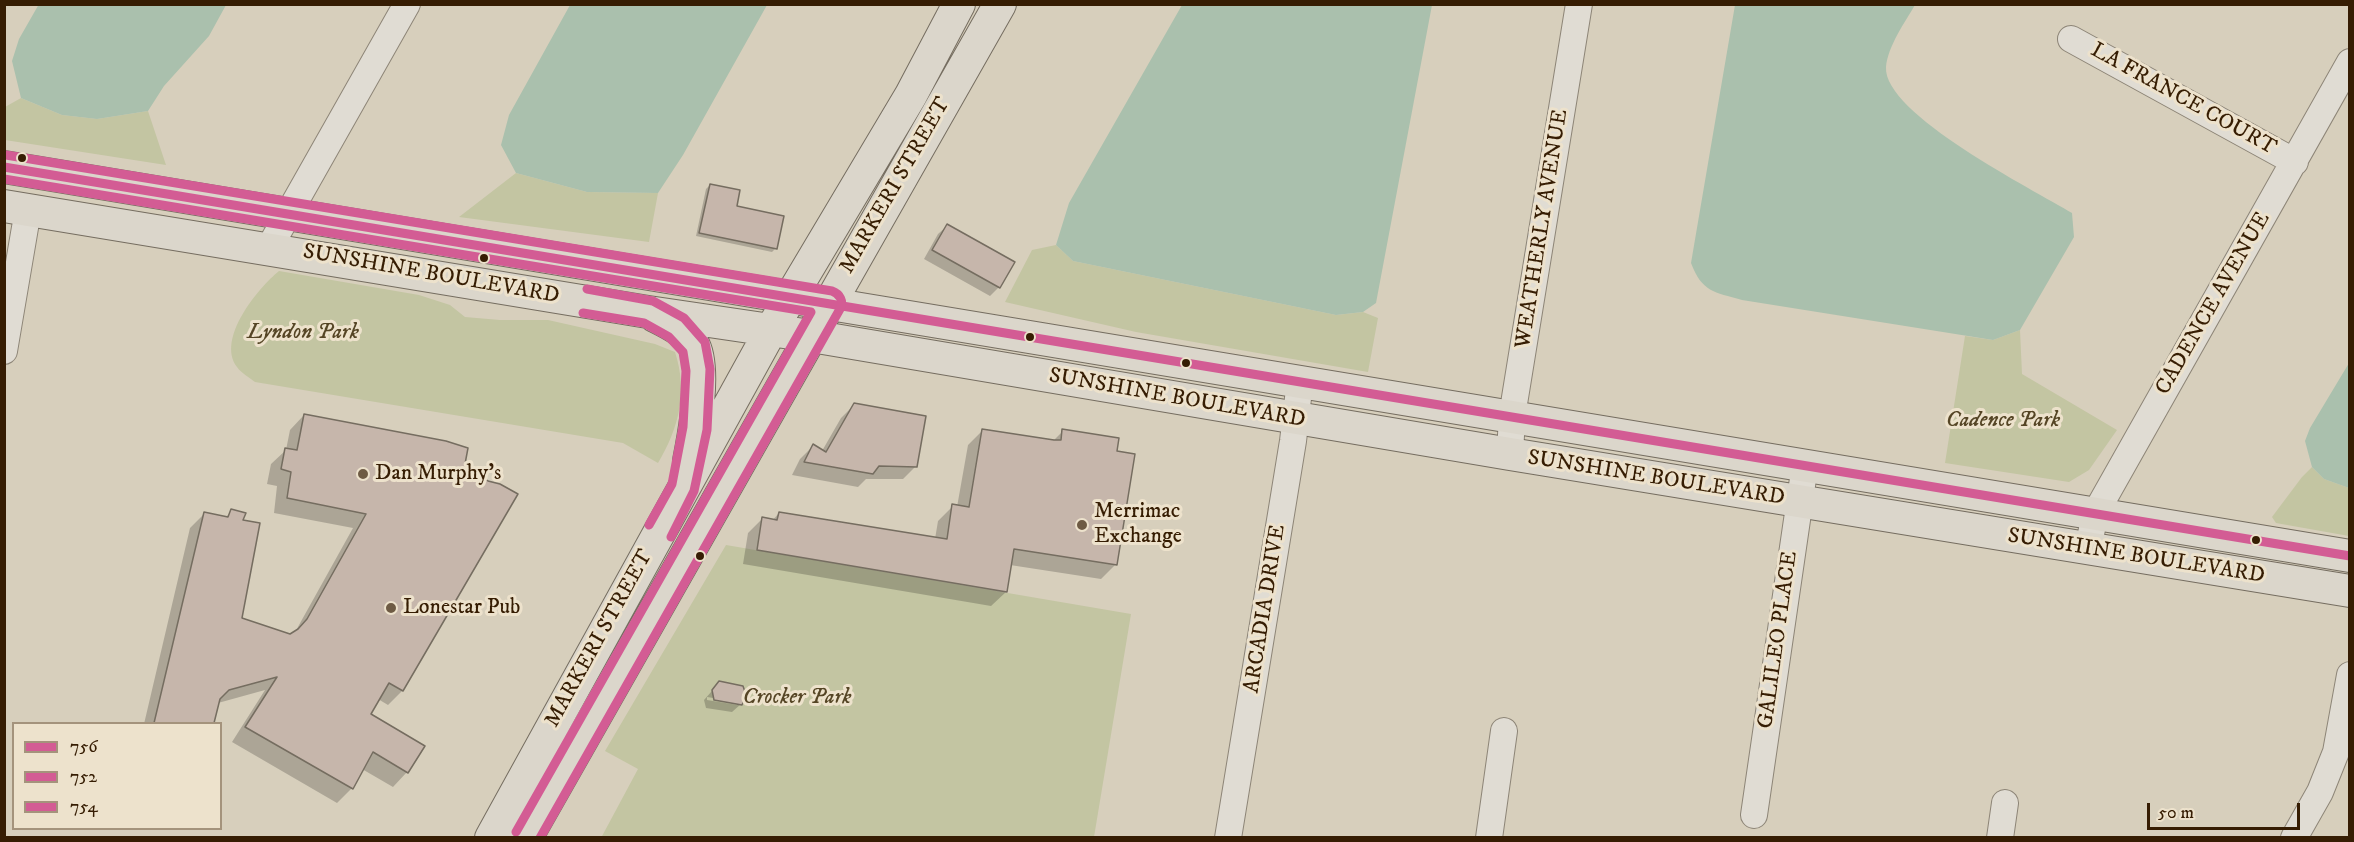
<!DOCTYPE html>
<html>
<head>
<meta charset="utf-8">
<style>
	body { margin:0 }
	#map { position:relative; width:2354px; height:842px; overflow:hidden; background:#d7cfbc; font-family:"IM FELL DW Pica",serif }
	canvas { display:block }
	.frame { position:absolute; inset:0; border:6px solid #361d03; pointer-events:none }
	.legend { position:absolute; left:12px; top:722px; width:210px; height:108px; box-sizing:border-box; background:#ede2cc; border:2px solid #a4937c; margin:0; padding:8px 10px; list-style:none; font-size:18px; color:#361d03 }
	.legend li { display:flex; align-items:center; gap:12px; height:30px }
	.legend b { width:30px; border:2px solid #a4937c }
	.scale { position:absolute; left:2147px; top:803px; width:153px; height:27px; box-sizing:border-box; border:3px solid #361d03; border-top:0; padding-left:8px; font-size:18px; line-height:21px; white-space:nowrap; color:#361d03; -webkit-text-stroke:4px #ede2cc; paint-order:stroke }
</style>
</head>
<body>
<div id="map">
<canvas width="2354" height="842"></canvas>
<div class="frame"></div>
<ul class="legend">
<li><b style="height:8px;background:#d35c94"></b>756</li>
<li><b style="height:8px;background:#d35c94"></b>752</li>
<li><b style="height:8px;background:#d35c94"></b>754</li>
</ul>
<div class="scale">50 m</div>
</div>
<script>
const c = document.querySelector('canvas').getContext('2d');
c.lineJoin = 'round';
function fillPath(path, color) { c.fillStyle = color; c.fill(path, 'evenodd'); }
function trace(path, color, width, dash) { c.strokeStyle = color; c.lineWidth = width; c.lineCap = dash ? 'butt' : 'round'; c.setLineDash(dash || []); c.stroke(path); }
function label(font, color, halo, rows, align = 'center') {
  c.font = font + ' "IM FELL DW Pica",serif'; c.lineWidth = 6; c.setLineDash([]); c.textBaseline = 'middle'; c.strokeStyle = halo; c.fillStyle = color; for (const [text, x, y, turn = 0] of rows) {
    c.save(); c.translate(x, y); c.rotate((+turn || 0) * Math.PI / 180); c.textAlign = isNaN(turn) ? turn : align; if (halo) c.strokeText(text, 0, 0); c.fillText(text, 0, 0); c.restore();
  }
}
fillPath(new Path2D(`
	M21,98l41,17 35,4 51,-8 18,54 -161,-25v-33z
	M516,173l71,19 71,1 -9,49 -190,-25z
	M1056,245l17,16 263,54 27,-3 15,6 -10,54 -232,-40 -131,-30 27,-52z
	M279,271l140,24 31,10 15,12 35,3h48l107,24 20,8c13,40 4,76 -17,111l-35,-20 -368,-61c-5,-4 -14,-9 -18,-15 -21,-28 21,-79 42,-96z
	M2020,330l2,44 95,56 -28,40 -20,12 -124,-19 20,-127 28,4z
	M2312,467l12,12 25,9v48l-73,-13 -4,-6 30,-40z
	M726,545l405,69 -37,223 -493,1 37,-69 -33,-18z`), '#c3c5a2');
fillPath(new Path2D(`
	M39,4h187v1l-17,31 -45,50 -16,25 -51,8 -35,-4 -41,-17 -9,-37 7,-22z
	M570,5h197l-84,150 -25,38 -71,-1 -71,-19 -15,-28 8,-30z
	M1182,5h250l-56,298 -13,9 -27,3 -263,-54 -17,-16 13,-42z
	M1735,5h180c-10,17 -27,41 -29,62 -3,47 148,123 186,146l2,24 -54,93 -27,10 -251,-40c-28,-8 -40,-8 -51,-37z
	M2349,363v125l-25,-9 -12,-12 -7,-26 5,-13z`), '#aac0ad');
fillPath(new Path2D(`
	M710,185l66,63 -4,4 -76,-16 10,-47z
	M947,226l66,36 -14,25 -9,9 -66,-37 14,-25z
	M854,405l62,61 -13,13h-37l-8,8 -66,-12 8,-16 13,-13 9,5 19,-33z
	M304,415l160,50 23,17 29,13 -114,196 -14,14 -10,-6 -9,16 38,57 -14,15 -31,-18 -10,19 -15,15 -105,-61 33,-52 -47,13 -5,21h-69l46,-196 14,-14 21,4 7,-7 10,10 -2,98 50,17 4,-2 59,-106 -79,-15 3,-27 -10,-2 4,-20 15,-14 4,-20z
	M982,431l71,10 10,-10 53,133 -15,15 -91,-14 -4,27 -15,14 -248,-42 5,-31 15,-15 9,3 7,-8 156,26 3,-18 15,-15 4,1 11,-62z
	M719,683l22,21 -9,8 -26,-4 -2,-8zM707,697l31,5v3l-31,-5z`), '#0003');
const building = new Path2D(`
	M710,184l30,6 -3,16 47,10 -7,33 -78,-16z
	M947,224l68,38 -15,26 -68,-38z
	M854,403l72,13 -9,51 -38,-1 -6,8 -69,-12 9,-18 13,8z
	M304,414l142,27 22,7 -3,16 23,17 12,3 18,10 -115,197 -14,-8 -18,31 54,32 -17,27 -35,-21 -20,37 -108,-62 32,-50 -48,13 -9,9 -6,24h-60l50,-211 24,5 3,-8 15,4 -3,7 17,3 -18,95 48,16 8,-5 9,-10 59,-105 -79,-16 4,-26 -10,-3 4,-21 12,2z
	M982,429l72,11h7l1,-11 57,9 -2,13 18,3 -18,111 -103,-16 -7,43 -250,-42 5,-33 15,3 2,-8 168,27 5,-35 17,3z
	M719,681l24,5 3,9 -4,10 -28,-5 -2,-10z`);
fillPath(building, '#c6b6ab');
trace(building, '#756d60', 1.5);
const minor = new Path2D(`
	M2071,39l224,123
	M269,248l138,-244
	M4,351l24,-141
	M1510,454l2,-38 67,-412
	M2088,549l7,-35 255,-452
	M1754,815l51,-350
	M1228,838l65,-397 7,-60
	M1489,838l15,-107
	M2000,838l5,-35
	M2294,838l26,-46 16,-40 14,-77`);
const major = new Path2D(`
	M4,167l2346,389
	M4,206l644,106 163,24 699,118 840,137
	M655,316c14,7 29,14 38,28 14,23 1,91 -4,117
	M491,838l280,-508 140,-235 48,-91
	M526,838l474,-834`);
trace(minor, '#8d8577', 28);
trace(major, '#756d60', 34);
trace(minor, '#e0dcd3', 26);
trace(major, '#dbd6cb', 32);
trace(new Path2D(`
	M4,167l2346,389`), '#d35c94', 9);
trace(new Path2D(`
	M4,179l807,133 -295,520
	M583,313l61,10 25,14 14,15 3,19 -3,56 -11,57 -23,41`), '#d35c94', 9);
trace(new Path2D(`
	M6,155l826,136c8,3 12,10 8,18l-300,529
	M587,289l66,12 31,17 21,24 5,27 -3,61 -13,61 -23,46`), '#d35c94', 9);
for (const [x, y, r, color] of [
	[22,158,5,"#361d03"],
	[484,258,5,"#361d03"],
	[1030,337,5,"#361d03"],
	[1186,363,5,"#361d03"],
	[363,474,6,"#6e5b44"],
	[1082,525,6,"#6e5b44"],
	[2256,540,5,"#361d03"],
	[700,556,5,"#361d03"],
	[391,608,6,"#6e5b44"]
]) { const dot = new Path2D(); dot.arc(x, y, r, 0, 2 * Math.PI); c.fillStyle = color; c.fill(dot); trace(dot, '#ede2cc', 2); }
label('22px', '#361d03', '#ede2cc', [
	["LA FRANCE COURT",2183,100,29],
	["MARKERI STREET",896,186,-60],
	["WEATHERLY AVENUE",1543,229,-81],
	["SUNSHINE BOULEVARD",431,275,10],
	["CADENCE AVENUE",2214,304,-60],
	["SUNSHINE BOULEVARD",1177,399,10],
	["SUNSHINE BOULEVARD",1656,479,9],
	["SUNSHINE BOULEVARD",2136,557,9],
	["ARCADIA DRIVE",1266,609,-81],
	["MARKERI STREET",600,639,-61],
	["GALILEO PLACE",1779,640,-82]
]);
label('italic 22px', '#554525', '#ede2cc', [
	["Lyndon Park",303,333],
	["Cadence Park",2003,421],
	["Crocker Park",797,698]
]);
label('22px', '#361d03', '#ede2cc', [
	["Dan Murphy's",375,474],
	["Merrimac",1094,512],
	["Exchange",1094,537],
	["Lonestar Pub",403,608]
], 'left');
</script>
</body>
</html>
